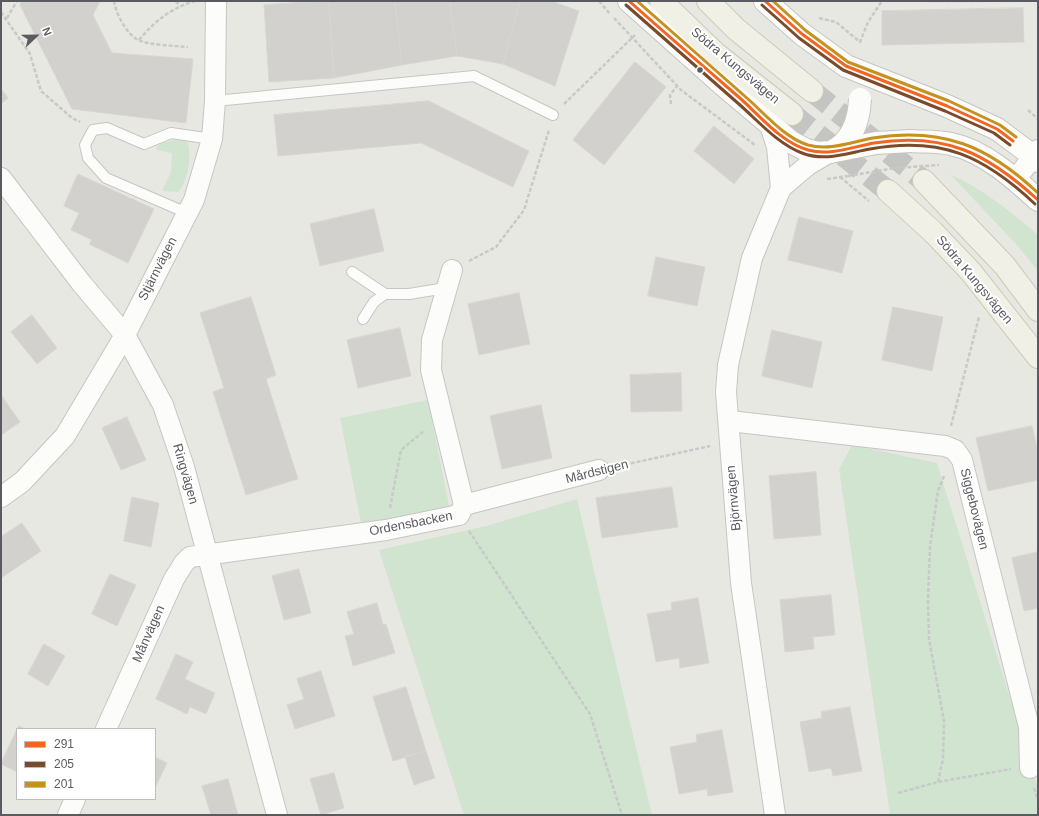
<!DOCTYPE html>
<html>
<head>
<meta charset="utf-8">
<style>
	body { margin:0 }
	#map { position:relative; width:1039px; height:816px; overflow:hidden; background:#e8e8e3; font-family:Helvetica,sans-serif }
	canvas { display:block }
	.frame { position:absolute; inset:0; border:2px solid #595b60; pointer-events:none }
	.legend { position:absolute; left:16px; top:728px; width:140px; height:72px; box-sizing:border-box; background:#fff; border:1px solid #bdbdbf; margin:0; padding:5px 7px; list-style:none; font-size:12px; color:#595b60 }
	.legend li { display:flex; align-items:center; gap:8px; height:20px }
	.legend b { width:20px; border:1px solid #bdbdbf }
	.north { position:absolute; left:16px; top:16px; width:40px; height:40px; -webkit-text-stroke:3px #fff; paint-order:stroke; rotate:68deg; font-size:11px; font-weight:700; line-height:16px; text-align:center; color:#595b60 }
	.north::after { content:''; display:block; margin:auto; width:14px; height:18px; background:#595b60; clip-path:polygon(50% 0,100% 100%,50% 72%,0 100%) }
</style>
</head>
<body>
<div id="map">
<canvas width="1039" height="816"></canvas>
<div class="frame"></div>
<ul class="legend">
<li><b style="height:5px;background:#f26522"></b>291</li>
<li><b style="height:5px;background:#7a4b2a"></b>205</li>
<li><b style="height:5px;background:#c8901d"></b>201</li>
</ul>
<div class="north">N</div>
</div>
<script>
const c = document.querySelector('canvas').getContext('2d');
c.lineJoin = 'round';
function fillPath(path, color) { c.fillStyle = color; c.fill(path, 'evenodd'); }
function trace(path, color, width, dash) { c.strokeStyle = color; c.lineWidth = width; c.lineCap = dash ? 'butt' : 'round'; c.setLineDash(dash || []); c.stroke(path); }
function label(font, color, halo, rows, align = 'center') {
  c.font = font + ' Helvetica,sans-serif'; c.lineWidth = 4; c.setLineDash([]); c.textBaseline = 'middle'; c.strokeStyle = halo; c.fillStyle = color; for (const [text, x, y, turn = 0] of rows) {
    c.save(); c.translate(x, y); c.rotate((+turn || 0) * Math.PI / 180); c.textAlign = isNaN(turn) ? turn : align; if (halo) c.strokeText(text, 0, 0); c.fillText(text, 0, 0); c.restore();
  }
}
fillPath(new Path2D(`
	M182,140l6,3c4,15 0,38 -10,49l-16,-1 9,-19 1,-19 -15,-3 -1,-2c5,-8 17,-7 26,-8z
	M950,174c33,15 60,37 88,61v36l-23,-28z
	M428,400l22,110 -88,18 -22,-110z
	M852,445l85,18 101,325v27h-148l-51,-346z
	M577,499l75,316h-188l-85,-265 107,-24z`), '#d1e4d0');
const building = new Path2D(`
	M22,1h78l-7,14 19,38 81,6 -7,64 -114,-14 -52,-104z
	M329,1l5,77 -65,4 -5,-77z
	M329,1h66l7,64 -68,13z
	M395,1h55l7,55 -55,9z
	M450,1h70l-17,63 -46,-8z
	M520,1h31l28,10 -24,75 -52,-22z
	M1023,8l1,34 -142,3v-34z
	M635,62l31,25 -62,78 -31,-25z
	M1,89l7,9 -7,6z
	M429,101l100,50 -16,36 -92,-44 -143,13 -4,-41z
	M714,126l40,33 -20,25 -40,-33z
	M78,174l76,35 -26,54 -39,-19 3,-4 -21,-10 8,-17 -15,-7z
	M374,209l10,42 -64,15 -10,-42z
	M799,217l54,14 -11,42 -54,-13z
	M656,257l49,10 -8,39 -49,-10z
	M519,293l11,51 -51,11 -11,-51z
	M251,297l25,78 -10,4 32,100 -52,16 -33,-103 11,-4 -24,-75z
	M893,307l50,10 -11,54 -50,-11z
	M32,315l25,33 -20,16 -26,-32z
	M400,328l11,48 -53,12 -11,-48z
	M772,330l50,12 -10,46 -50,-12z
	M681,373l1,38 -51,1 -1,-37z
	M1,395l19,27 -19,13z
	M541,405l11,53 -50,11 -12,-53z
	M127,417l19,43 -25,10 -19,-42z
	M1032,426l6,25v29l-50,11 -12,-53z
	M816,472l5,63 -47,4 -5,-63z
	M672,487l6,40 -76,11 -6,-40z
	M132,497l27,6 -8,44 -27,-6z
	M22,523l19,28 -40,27v-41z
	M1038,552v56l-14,3 -12,-53z
	M299,569l12,44 -27,7 -12,-44z
	M110,574l26,11 -19,41 -25,-12z
	M831,595l4,40 -22,2 1,12 -29,3 -5,-52z
	M698,598l11,65 -29,5 -1,-10 -23,4 -9,-48 25,-4 -1,-7z
	M377,603l6,22 3,-1 9,29 -42,13 -8,-30 9,-2 -7,-22z
	M44,644l21,12 -17,30 -20,-12z
	M176,654l17,8 -8,17 30,14 -9,21 -16,-7 -3,7 -31,-15z
	M321,671l14,45 -40,13 -8,-24 17,-6 -7,-20z
	M406,687l20,64 -33,10 -20,-64z
	M850,707l12,64 -29,5 -2,-8 -22,4 -9,-50 22,-4 -1,-6z
	M19,726l7,3h-9z
	M17,729v43l-16,-8z
	M722,730l11,62 -25,4 -1,-7 -28,5 -9,-47 27,-5 -1,-7z
	M426,751l9,27 -21,7 -9,-28z
	M155,757l12,6 -12,25z
	M334,773l10,35 -23,7 -11,-36z
	M228,779l10,36h-27l-9,-29z`);
fillPath(building, '#d2d1ce');
trace(building, '#d8d6d2', 1);
trace(new Path2D(`
	M812,91l112,90
	M792,114l96,77`), '#c4c5c2', 22, [22, 11]);
const service = new Path2D(`
	M215,101l259,-25 79,39
	M187,213l-81,-35 -18,-20 -3,-13 8,-15 14,-2 37,16 27,-11 41,6
	M352,272l33,22h24l37,-6
	M363,319l11,-17 11,-8`);
const minor = new Path2D(`
	M770,125l7,22 4,41
	M1,178l81,106 43,51 38,70 21,62 93,348
	M1016,179l22,-29
	M730,421l215,25 10,4 7,10 67,267 1,41
	M1,497l21,-15 43,-46 60,-101 69,-135 18,-61 3,-38 1,-100
	M464,505l135,-35
	M106,729l68,-150 10,-16 6,-6 196,-27 73,-15 5,-10 -33,-135 1,-30 20,-70
	M68,815l7,-16
	M775,815l-34,-232 -15,-191 2,-27 24,-107 29,-70 27,-23 22,-13`);
const tertiary = new Path2D(`
	M629,1l92,82 70,59 15,8 12,3 12,-1
	M765,1l37,33 44,32 101,40 50,23 36,27 5,5
	M911,141c13,1 27,0 40,3 33,7 63,34 87,56`);
const primary = new Path2D(`
	M661,1l54,52 77,61
	M708,1l28,28 76,62
	M924,181l81,85 33,44
	M888,191l45,41 38,40 67,85`);
trace(service, '#c5c5c3', 12);
trace(minor, '#c5c5c3', 22);
trace(tertiary, '#c5c5c3', 24);
trace(primary, '#cfcab2', 24);
trace(new Path2D(`
	M114,1c2,13 12,32 24,39 10,5 39,6 50,7
	M176,1l4,5
	M599,1l11,13
	M928,1h57
	M1,12l29,42 11,37 31,27 8,4
	M7,18l10,-17
	M614,18l67,72 74,55
	M819,18l17,4 24,20 8,-20 14,-21
	M139,40c16,-19 32,-32 56,-39
	M564,104l71,-69
	M671,104l-1,-9 7,-9
	M1028,110l10,9
	M840,177l29,24
	M827,179l21,-3
	M469,261l27,-14 28,-37 25,-80
	M951,426l28,-109
	M619,466l91,-20
	M390,508l11,-58 23,-19
	M469,531l121,183 32,101
	M938,782l5,-23 1,-38 -15,-82 -1,-39 2,-54 8,-55 6,-15
	M1034,788l4,13
	M898,793l40,-11 73,-13`), '#c6cac8', 2.5, [4, 2]);
trace(service, '#fcfcfb', 10);
trace(minor, '#fcfcfb', 20);
trace(tertiary, '#fcfcfb', 22);
trace(primary, '#f0f0e6', 22);
const tertiaryBridge = new Path2D(`
	M830,152l46,-9 35,-2
	M831,152c21,-10 28,-31 29,-53`);
trace(tertiaryBridge, '#c5c5c3', 24, []);
trace(new Path2D(`
	M848,176l47,-8 44,-3`), '#c6cac8', 2.5, [4, 2]);
trace(tertiaryBridge, '#fcfcfb', 22);
trace(new Path2D(`
	M629,1c37,33 74,65 112,98 19,17 41,44 67,51 22,6 44,-3 66,-7 71,-11 113,10 164,57
	M765,1l37,33 44,32 101,40 50,23 16,12`), '#f26522', 3);
trace(new Path2D(`
	M626,5c38,33 76,67 114,100 18,16 38,39 62,48 23,9 45,0 68,-4 71,-13 114,7 165,55
	M762,5l37,33 44,32 102,41 49,22 16,12`), '#7a4b2a', 3);
trace(new Path2D(`
	M637,1c37,33 74,65 111,98 17,15 37,39 60,46 22,6 43,-3 65,-7 70,-11 115,8 165,55
	M773,1l32,29 43,32 101,39 51,24 16,12`), '#c8901d', 3);
for (const [x, y, r, color] of [
	[700,70,3.5,"#595b60"]
]) { const dot = new Path2D(); dot.arc(x, y, r, 0, 2 * Math.PI); c.fillStyle = color; c.fill(dot); trace(dot, '#fff', 1.5); }
label('13px', '#595b60', '#fff', [
	["Södra Kungsvägen",735,66,40],
	["Stjärnvägen",158,269,-63],
	["Södra Kungsvägen",974,280,50],
	["Mårdstigen",597,472,-14],
	["Ringvägen",185,474,74],
	["Björnvägen",734,498,-95],
	["Siggebovägen",974,509,76],
	["Ordensbacken",411,524,-11],
	["Månvägen",149,634,-66]
]);
</script>
</body>
</html>
